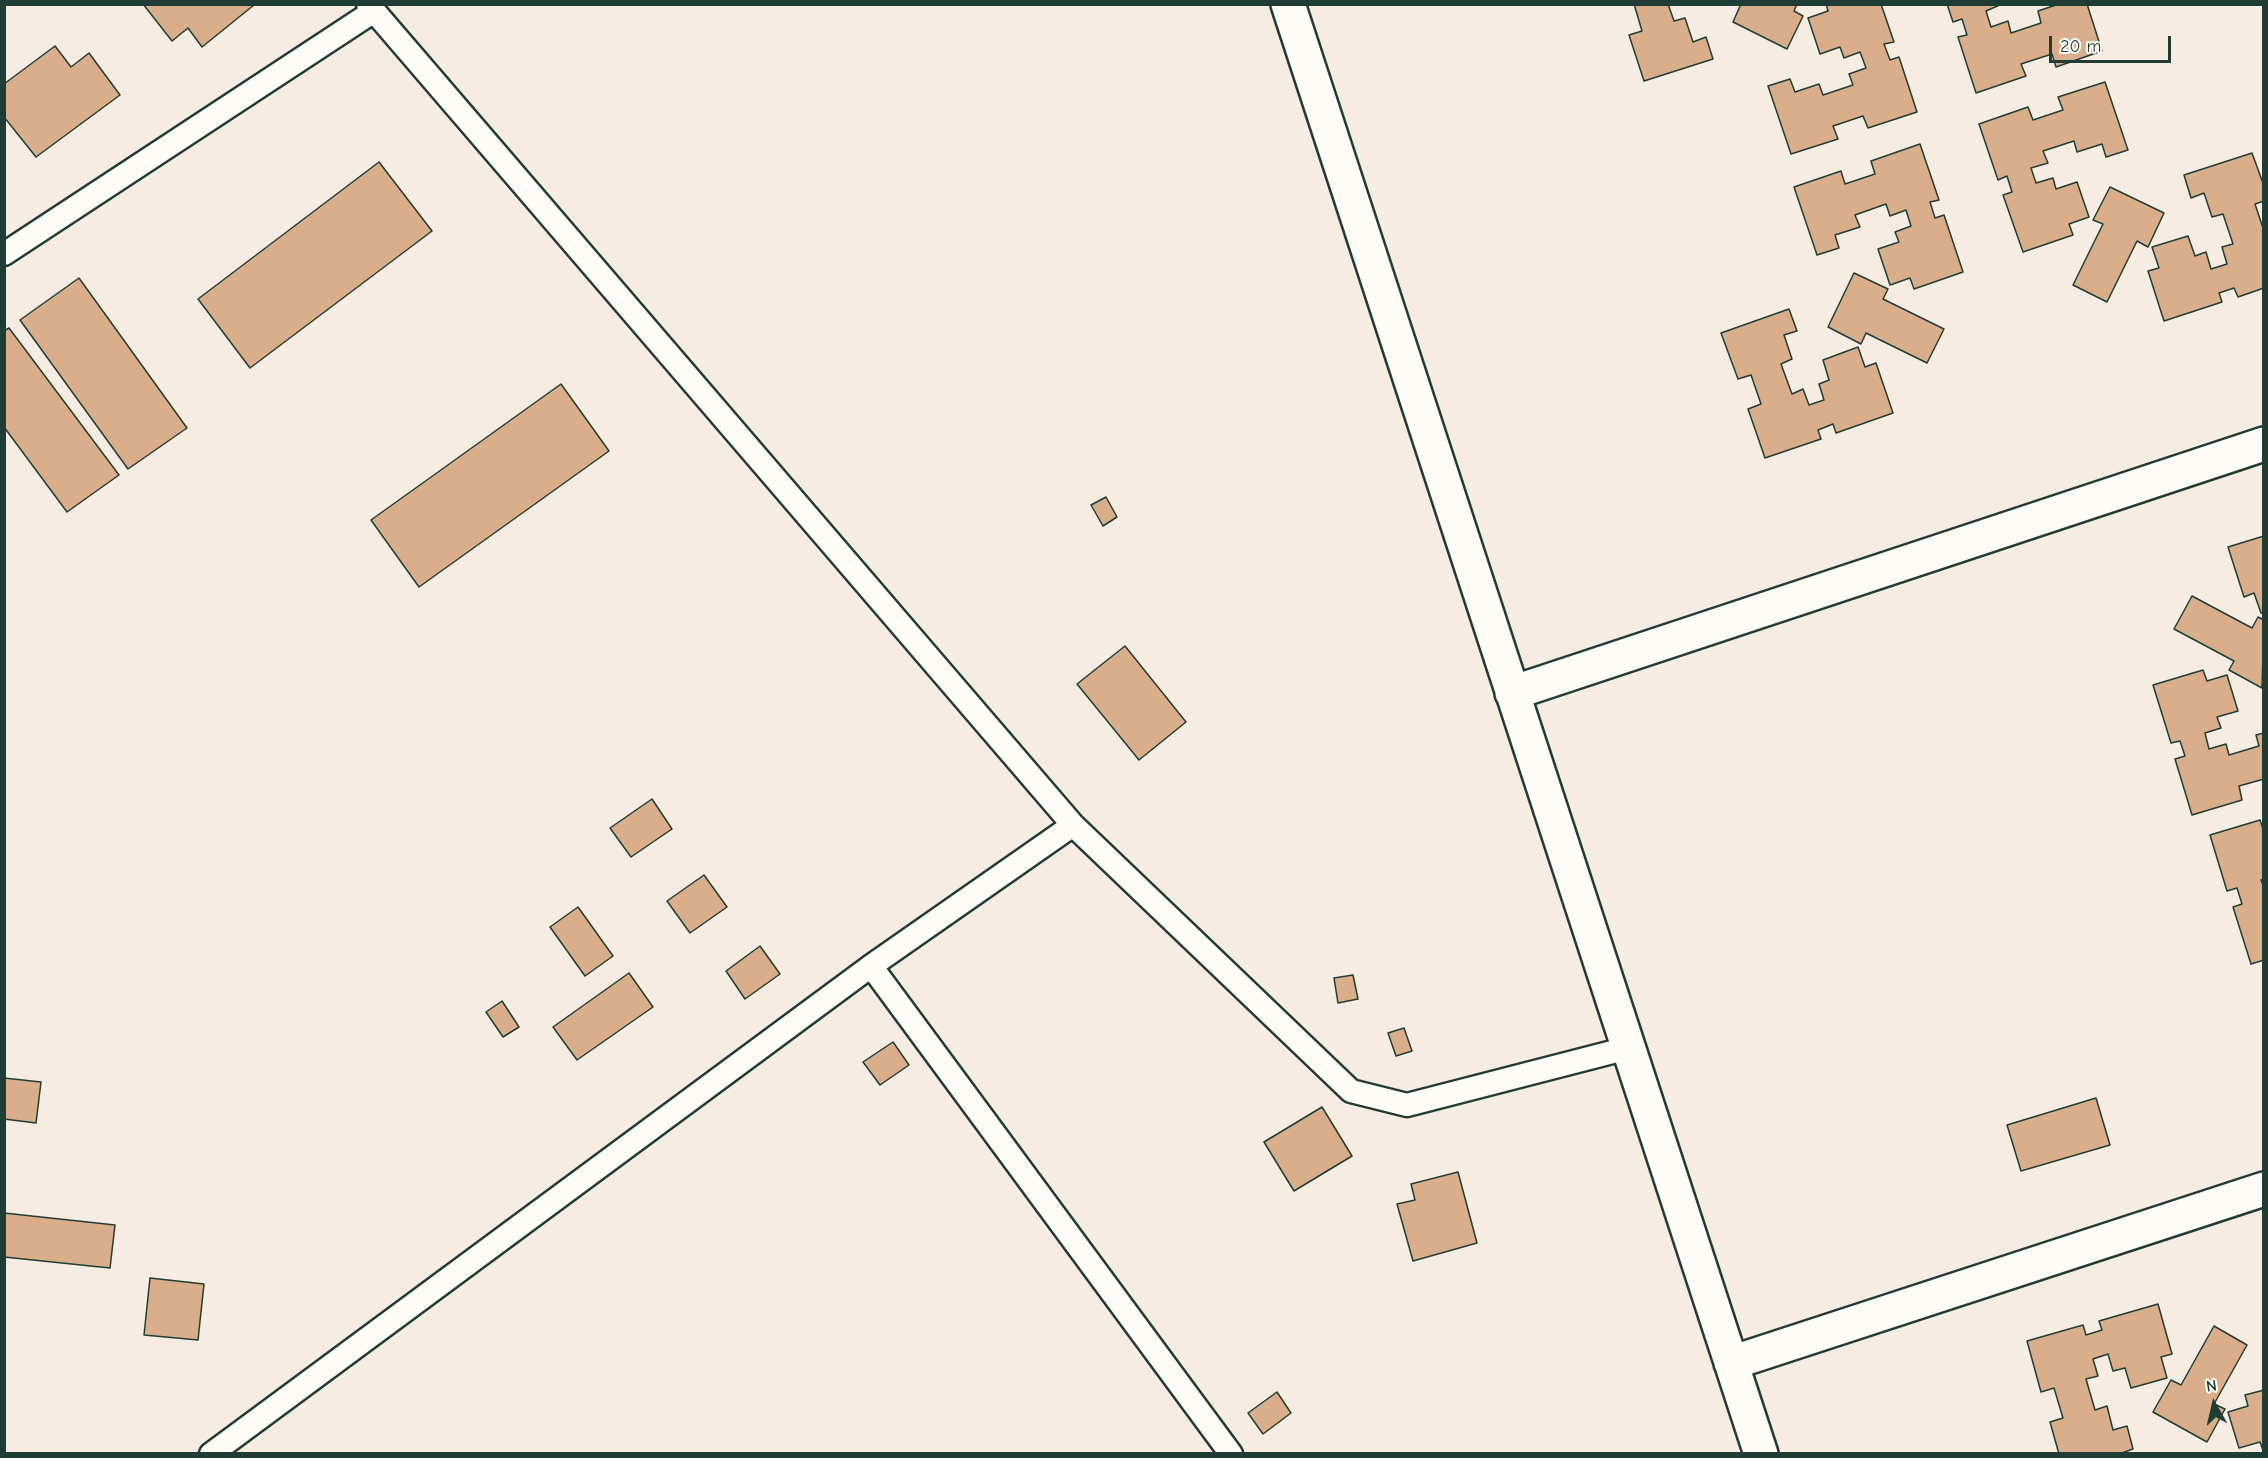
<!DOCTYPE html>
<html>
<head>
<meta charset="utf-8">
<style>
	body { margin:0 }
	#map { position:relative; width:2268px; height:1458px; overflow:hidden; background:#f6ece1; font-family:"Comic Neue",sans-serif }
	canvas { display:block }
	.frame { position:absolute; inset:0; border:6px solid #1f3d34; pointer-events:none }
	.north { position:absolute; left:2184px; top:1374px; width:60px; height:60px; -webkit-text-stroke:4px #fdfcf7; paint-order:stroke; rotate:352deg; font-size:16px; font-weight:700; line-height:24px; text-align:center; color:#1f3d34 }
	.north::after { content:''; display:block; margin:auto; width:21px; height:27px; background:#1f3d34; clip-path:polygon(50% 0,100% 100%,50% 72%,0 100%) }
	.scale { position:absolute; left:2049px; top:36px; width:122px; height:27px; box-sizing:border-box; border:3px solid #1f3d34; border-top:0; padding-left:8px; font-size:18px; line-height:21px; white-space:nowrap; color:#1f3d34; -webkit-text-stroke:4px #fdfcf7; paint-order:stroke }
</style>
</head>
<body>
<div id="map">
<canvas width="2268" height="1458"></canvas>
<div class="frame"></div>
<div class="north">N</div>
<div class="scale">20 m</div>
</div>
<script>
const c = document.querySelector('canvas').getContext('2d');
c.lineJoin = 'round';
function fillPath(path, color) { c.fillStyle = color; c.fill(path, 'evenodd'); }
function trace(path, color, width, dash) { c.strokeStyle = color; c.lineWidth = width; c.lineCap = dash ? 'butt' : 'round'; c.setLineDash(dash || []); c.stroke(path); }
const building = new Path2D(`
	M143,4h111v1l-52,42 -14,-19 -16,13z
	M1634,4h34l6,17 11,-3 8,24 13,-5 7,22 -69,22 -15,-46 13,-4z
	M1741,4h56l-3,7 9,5 -16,33 -54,-27z
	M1826,4h55l13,38 -10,2 6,16 9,-3 18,55 -49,16 -5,-12 -30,10 5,13 -47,15 -23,-68 22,-7 5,13 24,-8 4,11 30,-10 -4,-11 17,-6 -6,-16 -16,6 -4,-11 -20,7 -12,-36 20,-7z
	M1947,4h55l-16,7 5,16 17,-6 3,12 30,-10 -3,-12 21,-7h28l15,47 -46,16 -4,-13 -31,10 5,12 -50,17 -18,-56 9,-2 -5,-16 -9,3z
	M55,46l16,21 18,-14 31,42 -84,62 -32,-40v-33z
	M2105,82l23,68 -22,7 -4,-13 -25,8 -3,-11 -31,10 5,12 -17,5 5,15 17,-5 3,11 21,-7 12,35 -20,7 4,11 -50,17 -20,-57 9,-3 -5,-16 -9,4 -19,-56 49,-17 5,13 30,-10 -5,-13z
	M1920,144l19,56 -9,2 5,16 9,-3 19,57 -49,17 -4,-11 -20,7 -12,-36 21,-7 -4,-10 16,-6 -5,-16 -16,6 -4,-12 -31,11 5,12 -25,8 4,13 -22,7 -23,-68 47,-16 4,13 30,-10 -4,-13z
	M2252,153l12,33v15l-9,3 9,27v57l-26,9 -4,-9 -15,5 3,9 -58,19 -16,-50 11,-3 -7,-21 36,-11 7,20 11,-4 5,17 16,-5 -5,-17 11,-3 -10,-30 -11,3 -8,-24 -13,5 -7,-23z
	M379,162l53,69 -182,137 -52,-69z
	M2110,187l54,26 -16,34 -11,-6 -30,61 -34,-17 30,-61 -10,-4z
	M1854,273l34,16 -5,10 61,30 -17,34 -61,-30 -5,11 -33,-17z
	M79,278l108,150 -59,41 -108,-149z
	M1789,309l8,22 -13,4 8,24 -11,5 11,30 11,-5 6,16 15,-5 -5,-16 10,-4 -6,-20 35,-13 7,20 11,-4 17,50 -57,20 -3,-9 -15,6 3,9 -56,19 -17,-49 13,-5 -10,-29 -13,4 -17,-46z
	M9,328l110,147 -52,37 -63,-85v-96z
	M561,384l48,67 -190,136 -48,-67z
	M1106,497l11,20 -14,9 -12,-21z
	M2264,536v77h-3l-7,-20 -10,4 -16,-50z
	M2192,596l60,32 6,-11 6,3 -2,68 -33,-18 5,-9 -60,-32z
	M1125,646l61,76 -47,38 -62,-76z
	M2203,670l4,11 20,-6 11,36 -21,6 4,11 -16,5 4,16 17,-5 3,11 30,-9 -3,-11 8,-2v46l-25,7 3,14 -50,15 -17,-56 10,-3 -5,-15 -9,2 -18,-58z
	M652,799l20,30 -41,28 -21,-29z
	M2260,820l4,12v47l-3,1 3,8v72l-13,4 -18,-57 9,-3 -5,-16 -10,3 -17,-56z
	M704,875l23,32 -37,26 -23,-32z
	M578,907l35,49 -28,20 -35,-49z
	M760,946l20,28 -35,25 -19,-28z
	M629,973l24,34 -76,53 -24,-33z
	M1353,975l5,24 -20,4 -4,-25z
	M502,1001l17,26 -16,10 -17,-25z
	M1404,1028l8,23 -16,5 -8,-23z
	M893,1042l16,23 -29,20 -17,-23z
	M4,1078l37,4 -5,41 -32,-4z
	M2096,1098l14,47 -89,26 -14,-46z
	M1322,1107l30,49 -58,35 -30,-49z
	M1458,1172l19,71 -64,18 -16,-57 18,-4 -4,-16z
	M4,1213l111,12 -5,43 -106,-11z
	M150,1278l54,6 -6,56 -54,-5z
	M2158,1304l14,50 -11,3 6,21 -36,10 -6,-20 -12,3 -5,-17 -15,5 5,17 -12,3 9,31 12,-4 6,24 14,-4 6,23 -14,5h-60l-9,-32 13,-4 -9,-30 -13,4 -14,-51 56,-16 3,10 16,-5 -3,-9z
	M2214,1326l33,19 -33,59 11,5 -18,33 -54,-30 18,-32 10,5z
	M2264,1390v63l-4,-11 -21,6 -11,-36 20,-6 -3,-11z
	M1277,1392l14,21 -28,21 -15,-21z`);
fillPath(building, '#daae8b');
trace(building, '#1f3d34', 1.5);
const service = new Path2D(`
	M368,4l705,821
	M4,254l370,-243
	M871,966l360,488
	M211,1454l660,-488 202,-141 278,266 56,14 221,-57`);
const minor = new Path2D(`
	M1288,4l473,1450
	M1512,693l752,-249
	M1731,1363l533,-174`);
trace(service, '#1f3d34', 27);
trace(minor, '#1f3d34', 38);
trace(service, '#fdfcf7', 22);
trace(minor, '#fdfcf7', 33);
</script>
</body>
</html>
